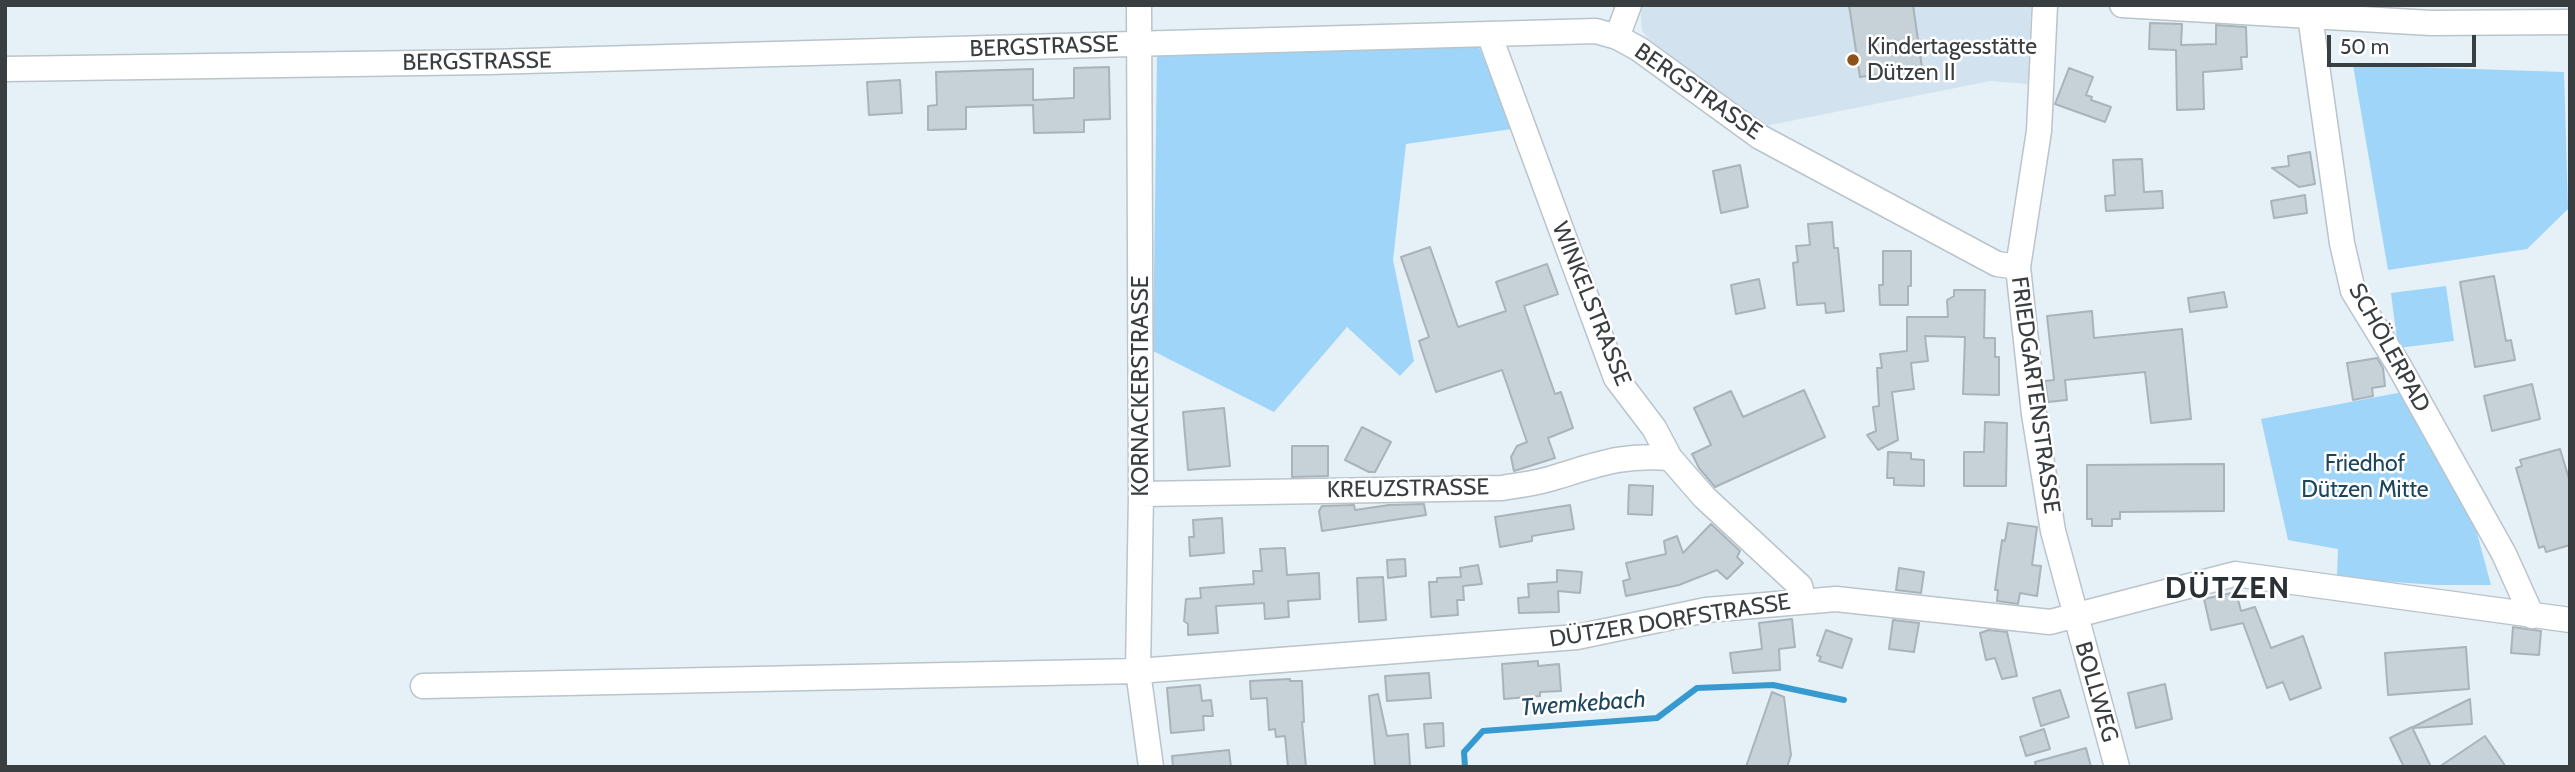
<!DOCTYPE html>
<html>
<head>
<meta charset="utf-8">
<style>
	body { margin:0 }
	#map { position:relative; width:2575px; height:772px; overflow:hidden; background:#e5f0f7; font-family:Cabin,sans-serif }
	canvas { display:block }
	.frame { position:absolute; inset:0; border:7px solid #393e40; pointer-events:none }
	.scale { position:absolute; left:2327px; top:35px; width:149px; height:32px; box-sizing:border-box; border:4px solid #393e40; border-top:0; padding-left:9px; font-size:21px; line-height:24px; white-space:nowrap; color:#393e40; -webkit-text-stroke:5px #fff; paint-order:stroke }
</style>
</head>
<body>
<div id="map">
<canvas width="2575" height="772"></canvas>
<div class="frame"></div>
<div class="scale">50 m</div>
</div>
<script>
const c = document.querySelector('canvas').getContext('2d');
c.lineJoin = 'round';
function fillPath(path, color) { c.fillStyle = color; c.fill(path, 'evenodd'); }
function trace(path, color, width, dash) { c.strokeStyle = color; c.lineWidth = width; c.lineCap = dash ? 'butt' : 'round'; c.setLineDash(dash || []); c.stroke(path); }
function label(font, color, halo, rows, align = 'center') {
  c.font = font + ' Cabin,sans-serif'; c.lineWidth = 5; c.setLineDash([]); c.textBaseline = 'middle'; c.strokeStyle = halo; c.fillStyle = color; for (const [text, x, y, turn = 0] of rows) {
    c.save(); c.translate(x, y); c.rotate((+turn || 0) * Math.PI / 180); c.textAlign = isNaN(turn) ? turn : align; if (halo) c.strokeText(text, 0, 0); c.fillText(text, 0, 0); c.restore();
  }
}
fillPath(new Path2D(`
	M1640,5h391l-3,79 -38,-3 -225,45 -116,-87 -7,-8z`), '#d2e2ee');
fillPath(new Path2D(`
	M1471,42l9,7 32,80 -106,15 -13,116 21,101 -14,15 -53,-49 -73,85 -121,-61 4,-295 5,-5z
	M2353,65l211,7 4,137 -41,40 -139,21z
	M2446,286l8,55 -56,7 -7,-55z
	M2408,391l63,120 20,74h-55l-99,-7 1,-29 -50,-9 -27,-121z`), '#9ed5f9');
trace(new Path2D(`
	M1465,767l-1,-15 19,-21 174,-13 40,-30 76,-3 71,15`), '#369ad0', 6);
const building = new Path2D(`
	M1849,5h64l9,63 -62,9z
	M2150,23l32,1 -1,21 35,-1v-19l30,2 1,30h-6l1,12 -39,3 1,37 -27,1 -1,-60 -27,-1z
	M1109,67l1,52 -26,1v12l-50,1 -1,-28 -67,2v22l-38,1v-24l9,-1 -1,-33 97,-3v31l41,-2v-30z
	M2069,68l24,9 -7,18 6,2 -1,3 20,7 -6,15 -50,-18z
	M900,80l2,33 -33,2 -2,-33z
	M2310,152l5,32 -16,3 -27,-19 17,-2 -1,-10z
	M2142,159l2,33 18,-1 1,17 -57,3 -1,-15 10,-1 -2,-35z
	M1740,165l8,42 -27,6 -8,-42z
	M2305,195l2,18 -33,5 -3,-17z
	M1832,222l2,26h4l6,63 -18,2 -1,-10 -28,2 -4,-42 5,-1 -2,-16 14,-1 -2,-21z
	M1430,247l28,80 48,-16 -10,-29 51,-18 11,30 -34,12 31,88 6,-2 12,36 -25,10 7,20 -41,13 -3,-14 6,-11 10,-4 -25,-72 -66,22 -17,-51 10,-4 -28,-80z
	M1883,251h28v35h-3v19h-28l-1,-20h4z
	M2494,276l12,65 5,-1 4,20 -40,7 -15,-85z
	M1759,279l6,29 -29,6 -5,-29z
	M1954,290h31l-1,48h11v19h4v38l-36,-1 2,-57 -40,-1 3,25 -17,2 3,26 -22,3 6,48 -20,10 -11,-15 9,-4 -3,-24 6,-1 -2,-38h5l-2,-14 27,-3v-34h41l-1,-17 7,-4z
	M2224,292l3,15 -37,5 -2,-14z
	M2092,311l2,27 88,-9 9,90 -40,4 -6,-51 -80,8 2,20 -19,2 -3,-21 9,-1 -7,-64z
	M2377,358l6,10 2,18 -13,2 1,8 -20,4 -6,-37z
	M2532,384l8,35 -48,12 -8,-35z
	M1804,390l21,47 -110,50 -16,-19 -7,-14 19,-9 -17,-37 37,-17 12,26z
	M1224,408l6,58 -42,4 -5,-58z
	M1985,422l22,1 -1,63h-42v-34h20z
	M1362,427l29,15 -16,30h-6l-24,-12z
	M1292,446h36v30l-36,1z
	M2560,449l10,33v63l-24,7 -2,-6 -5,2 -23,-80 6,-2 -2,-6z
	M1888,452l23,1v6l13,1v26l-30,-1v-7h-7z
	M2224,464v47l-104,1v7h-8v7h-20v-7h-5v-54z
	M1629,485l24,1 -1,29 -24,-1z
	M1424,504l2,11 -104,16 -3,-20 3,-5 32,-1 1,5 34,-5z
	M1570,505l4,24 -42,7v5l-32,6 -5,-30z
	M1222,518l2,35 -34,3 -1,-19h5l-1,-17z
	M2008,523l29,4 -5,38 9,1 -4,30 -17,-3 -2,11 -21,-3 1,-11h-3l7,-50 3,1z
	M1711,524l29,27 -3,6 6,6 -16,16 -10,-9 -38,15 -53,11 -3,-15 7,-2 -4,-16 40,-9 -2,-13 13,-5 6,17z
	M1285,548l2,27 32,-2 1,26 -32,2 1,16 -24,2 -1,-16 -48,3 2,27 -30,2v-11l-4,-3 2,-22 15,-1 -1,-10 54,-4 -1,-13h9l-2,-22z
	M1405,559l1,17 -18,2 -1,-18z
	M1478,565l4,19 -19,2 1,14h-7l1,15 -27,2 -2,-35h8v-4l24,-1 -1,-9z
	M1899,568l25,4 -3,21 -25,-3z
	M1557,570l25,2 -2,21 -22,-2 1,21 -40,1 -1,-15 11,-1 -1,-13 29,-2z
	M1383,577l3,43 -27,2 -2,-44z
	M2236,592l5,19 14,-4 16,41 32,-12 18,52 -31,12 -7,-18 -16,6 -24,-65 -32,7 -7,-31z
	M1792,619l3,28 -16,2 1,21 -47,3 -3,-20 32,-4 -3,-26z
	M1893,620l26,3 -5,29 -25,-3z
	M2513,627l28,4 -2,24 -28,-2z
	M1826,630l26,9 -10,29 -23,-7 2,-4 -4,-2z
	M1989,630l18,2 10,44 -15,3 -7,-21 -9,2 -6,-27z
	M2466,647l3,42 -81,6 -3,-42z
	M1538,661v5l21,-2 2,27 -21,1v4l-36,3 -2,-35z
	M1429,673l2,25 -44,3 -2,-25z
	M1290,679v2h12l2,41h-2l4,45h-18l-3,-31 -9,1 -1,-8 -6,1 -2,-32 -16,1 -1,-18z
	M2165,684l7,35 -36,9 -8,-35z
	M1200,685l2,16 9,-1 2,16h-10l1,14 -33,3 -4,-45z
	M2060,690l9,27 -28,9 -8,-28z
	M1772,692l12,5 7,58 -4,12h-41z
	M1378,694l9,42 21,-2 2,33h-35l-6,-71z
	M2470,699l2,25 -59,4v-1z
	M1443,723l1,23 -18,2 -2,-24z
	M2412,727l19,40h-27l-14,-29z
	M2044,729l6,20 -24,7 -6,-19z
	M2485,736l21,31h-67z
	M2086,748l5,19h-55l-1,-5z
	M1229,750l2,17h-58l-1,-11z`);
fillPath(building, '#c7d1d8');
trace(building, '#a9b3b9', 2);
const street = new Path2D(`
	M1139,5l2,489 -3,177 13,96
	M2045,5l-6,126 -21,136 16,147 19,117 64,236
	M2122,5l309,18 139,-1
	M2310,16l32,227 11,48 46,75 105,188 28,62
	M1489,34l127,344 38,50 16,30 34,39 96,89 4,15
	M1617,37l12,-32
	M5,69l484,-7 1107,-31 21,6 22,12 121,88 237,127 21,3
	M1141,494l361,-6c18,-3 37,-5 54,-11 43,-13 67,-23 114,-19
	M423,686l715,-15 439,-34 129,-27 130,-11 214,23 185,-48 335,46`);
trace(street, '#bac4cb', 27);
trace(street, '#fff', 24);
for (const [x, y, r, color] of [
	[1853,60,7,"#905119"]
]) { const dot = new Path2D(); dot.arc(x, y, r, 0, 2 * Math.PI); c.fillStyle = color; c.fill(dot); trace(dot, '#fff', 2.5); }
label('23px', '#393e40', '#fff', [
	["BERGSTRASSE",1044,47,-2],
	["BERGSTRASSE",477,62,-1],
	["BERGSTRASSE",1698,92,35],
	["WINKELSTRASSE",1591,304,68],
	["SCHÖLERPAD",2389,348,61],
	["KORNACKERSTRASSE",1141,386,-90],
	["FRIEDGARTENSTRASSE",2035,395,82],
	["KREUZSTRASSE",1408,489,-1],
	["DÜTZER DORFSTRASSE",1670,621,-9],
	["BOLLWEG",2096,692,74]
]);
label('23px', '#393e40', '#fff', [
	["Kindertagesstätte",1867,47],
	["Dützen II",1867,73]
], 'left');
label('23px', '#1d465d', '#fff', [
	["Friedhof",2365,464],
	["Dützen Mitte",2365,490]
]);
label('italic 24px', '#1e465e', '#fff', [
	["Twemkebach",1583,704,-4]
]);
c.letterSpacing = '2px';
label('bold 30px', '#293137', '#fff', [
	["DÜTZEN",2228,589]
]);
c.letterSpacing = '0px';
</script>
</body>
</html>
